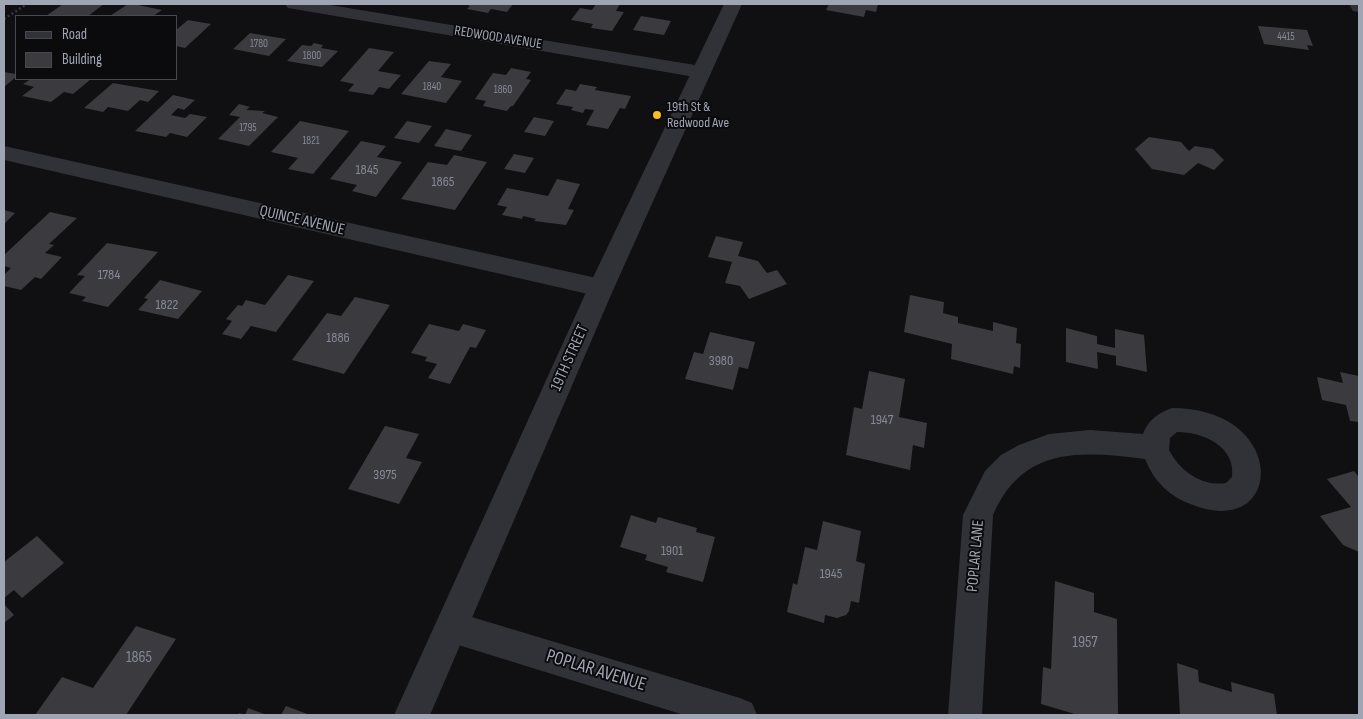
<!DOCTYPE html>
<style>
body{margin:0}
#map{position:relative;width:1363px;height:719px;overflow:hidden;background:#101012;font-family:"Sofia Sans Condensed",sans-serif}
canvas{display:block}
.frame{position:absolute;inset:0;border:5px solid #a0a5b3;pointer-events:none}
.legend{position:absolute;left:15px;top:15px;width:162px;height:65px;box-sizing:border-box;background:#0b0b0d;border:1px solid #47494f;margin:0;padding:6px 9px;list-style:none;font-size:15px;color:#a0a5b3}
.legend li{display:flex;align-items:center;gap:10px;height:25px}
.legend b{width:25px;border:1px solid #47494f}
</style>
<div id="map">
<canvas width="1363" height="719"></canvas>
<div class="frame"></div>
<ul class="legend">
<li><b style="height:6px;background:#313237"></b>Road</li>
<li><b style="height:14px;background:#3a3a3f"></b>Building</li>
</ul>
</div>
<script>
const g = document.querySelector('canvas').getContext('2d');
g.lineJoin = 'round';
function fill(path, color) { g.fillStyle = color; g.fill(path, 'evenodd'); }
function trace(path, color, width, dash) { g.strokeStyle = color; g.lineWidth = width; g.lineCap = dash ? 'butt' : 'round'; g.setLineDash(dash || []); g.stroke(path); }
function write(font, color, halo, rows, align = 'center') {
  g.font = font + ' "Sofia Sans Condensed",sans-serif'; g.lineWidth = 4; g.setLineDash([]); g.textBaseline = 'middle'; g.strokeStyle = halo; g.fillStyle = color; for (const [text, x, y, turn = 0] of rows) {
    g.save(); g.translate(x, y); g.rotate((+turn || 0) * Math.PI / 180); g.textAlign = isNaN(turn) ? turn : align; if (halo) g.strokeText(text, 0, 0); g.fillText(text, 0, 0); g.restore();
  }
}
fill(new Path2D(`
 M63,4h41l-16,12h-42z
 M128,4h5l29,6 -9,6h-43z
 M465,4h48l-6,8 -16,-3 -3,4 -21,-4 3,-3z
 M596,4h24l-4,7 8,1 -12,19 -21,-3 2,-4 -22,-4 9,-12 12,2z
 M829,4h49l-2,8 -10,-2 -2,7 -38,-7z
 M641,16l30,5 -7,14 -31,-5z
 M188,20l23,4 -26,24 -9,-2v-16z
 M1258,26l49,4 6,16 -6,-1 2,5 -45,-6z
 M250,33l36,6 -17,17 -36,-7z
 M314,43l9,2 -2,3 17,3 -16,16 -35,-6 15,-16 9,1z
 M369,48l25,4 -16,19 23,4 -12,14 -10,-2 -6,8 -25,-4 6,-7 -14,-3z
 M429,61l22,3 -10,13 21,4 -16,22 -45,-9z
 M511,68l20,4 -5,7 5,1 -18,26h-2l-4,5 -24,-5 3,-5 -11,-2 18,-26 13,2z
 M4,72l12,2v3l-12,10z
 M31,79h60l-18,15 -9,-2 -13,10 -29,-6 12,-9 -11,-3z
 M113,83l46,8 -11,11 -8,-2 -12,11 -20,-4 -5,5 -19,-4z
 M580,84l17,3 -2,3 36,6 -6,13 -5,-1 -12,21 -22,-4 8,-15 -9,-1 -2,4 -12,-3 2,-3 -17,-3 10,-15 10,2z
 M173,95l22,5 -11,10 -6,-2 -7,7 14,3 5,-4 17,3 -20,20 -17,-4 -4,4 -31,-6z
 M239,104l11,3 -4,3 19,1 -3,2 16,4 -29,29 -31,-7 22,-22 -11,-2z
 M534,117l20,4 -9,15 -21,-4z
 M300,121l49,10 -36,43 -25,-5 10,-11 -27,-6z
 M407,121l25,5 -13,17 -25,-5z
 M446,129l26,6 -11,16 -27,-5z
 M1149,137l32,5 8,9 6,-5 18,3 11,11 -10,10 -16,-7 -14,12 -32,-6 -17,-20z
 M361,141l25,5 -9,11 25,5 -26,35 -24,-6 5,-6 -27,-6z
 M514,154l20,4 -9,15 -21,-4z
 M454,155l33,7 -32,48 -54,-11 27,-37 19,3z
 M557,179l23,5 -12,25 6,1 -8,15 -32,-4 2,-2 -13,-3 -1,3 -20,-4 5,-8 -10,-2 10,-17 41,8z
 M4,210l11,3 -11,11z
 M50,212l27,6 -28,26 5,1 -9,8 17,4 -21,22 -6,-2 -14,13 -17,-4v-11l7,-7 -7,-2v-11z
 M716,236l27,6 -5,14 20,5 9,12 10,-3 10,14 -38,15 -9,-13 -15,-3 7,-21 -24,-5z
 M107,243l51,9 -50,55 -26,-6 4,-4 -17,-4 16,-17 -8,-1z
 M288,275l26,6 -38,51 -25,-6 -10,13 -19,-5 10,-13 -6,-2 12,-14 4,1 4,-6 19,5z
 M160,280l42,11 -24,28 -40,-9 10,-11 -4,-1z
 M910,295l34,7 -1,11 15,4v6l35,8v-9l24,6 -1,15 5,1 -1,24 -6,-2 -1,8 -62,-15 1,-15 -48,-12z
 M355,297l35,8 -46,69 -52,-14 35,-47 14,3z
 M429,324l30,7 4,-7 23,6 -10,18 -6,-1 -20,37 -22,-6 9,-14 -12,-3 2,-4 -16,-4z
 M1066,328l31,8v8l18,4v-19l29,6 3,37 -31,-7v-9l-19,-4 1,17 -32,-7z
 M710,332l45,10 -7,27 -9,-2 -6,23 -48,-11 9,-27 9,2z
 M869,371l36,8 -6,38 28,6 -3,25 -11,-3 -3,25 -64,-15 8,-48 8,2z
 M1340,372l19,4v46l-9,-1 -4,-16 -24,-5 -5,-23 26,6z
 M385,426l34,8 -13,24 16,4 -23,42 -51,-15z
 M1354,471l5,6v75l-16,-7 -23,-29 31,-9 -24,-28z
 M631,515l25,8 2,-6 39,11 -1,4 19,5 -12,45 -37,-10 2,-5 -23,-7 2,-5 -27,-8z
 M823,521l38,10 -5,30 9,3 -6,39 -8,-2 -2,10 -3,4 -9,3 -12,-3 -1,8 -37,-11 6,-29 4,2 8,-38 12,3z
 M37,536l27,27 -42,35 -8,-8 -10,8v-36z
 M1055,581l39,12v19l23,7 1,96h-40l-37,-11 2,-37 8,2z
 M4,604l10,11 -10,8z
 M136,626l40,13 -50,76h-91l27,-38 31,11z
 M1177,663l21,7 1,12 33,10 -1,-10 43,12 3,21h-97z
 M286,706l24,9h-29z
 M248,708l19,7h-29l1,-2 6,2z`), '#3a3a3f');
trace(new Path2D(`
 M4,19l23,-15`), '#37383e', 2.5, [2, 2.5]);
fill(new Path2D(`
 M285,4h39l377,62 7,2 3,4 -3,4 -7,2 -407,-69 -6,-1z
 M1349,4h10v8l-6,-1z
 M4,146l597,133 9,2 3,7 -3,7 -9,2 -597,-137z
 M1172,408c117,0 113,132 21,97 -23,-8 -39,-23 -48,-46 -65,-8 -122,-13 -152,56l-11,200h-34l15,-200 22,-44 16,-16 18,-10 30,-11 41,-4 53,4c5,-14 15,-21 29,-26zM1177,432c27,0 59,15 55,45l-6,6c-24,4 -46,-12 -57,-33l1,-12z
 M452,611l288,87 12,5 5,12h-73l-232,-72 -12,-4 -4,-12 4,-12z`), '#313237');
fill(new Path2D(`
 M724,4h18l-128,284 -184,427h-36l194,-427z`), '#313237');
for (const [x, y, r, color] of [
 [657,115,5,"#fabd1f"]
]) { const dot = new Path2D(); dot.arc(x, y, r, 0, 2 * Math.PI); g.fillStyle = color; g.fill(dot); trace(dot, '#0b0b0d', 2); }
write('11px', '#868a96', null, [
 ["4415",1286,37],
 ["1780",259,44],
 ["1800",312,56],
 ["1840",432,87],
 ["1860",503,90],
 ["1795",248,128],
 ["1821",311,141]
]);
write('14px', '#a0a5b3', '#0b0b0d', [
 ["REDWOOD AVENUE",498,38,9]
]);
write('14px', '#a0a5b3', '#0b0b0d', [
 ["19th St &",667,107],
 ["Redwood Ave",667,123]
], 'left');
write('14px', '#868a96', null, [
 ["1845",367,170],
 ["1865",443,182],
 ["1784",109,275],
 ["1822",167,305],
 ["1886",338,338],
 ["3980",721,361],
 ["1947",882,420],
 ["3975",385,475],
 ["1901",672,551],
 ["1945",831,574]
]);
write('16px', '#a0a5b3', '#0b0b0d', [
 ["QUINCE AVENUE",302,221,13],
 ["19TH STREET",570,358,-66],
 ["POPLAR LANE",976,556,-85]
]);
write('16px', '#868a96', null, [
 ["1957",1085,643],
 ["1865",139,658]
]);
write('19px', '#a0a5b3', '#0b0b0d', [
 ["POPLAR AVENUE",596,671,17]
]);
</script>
